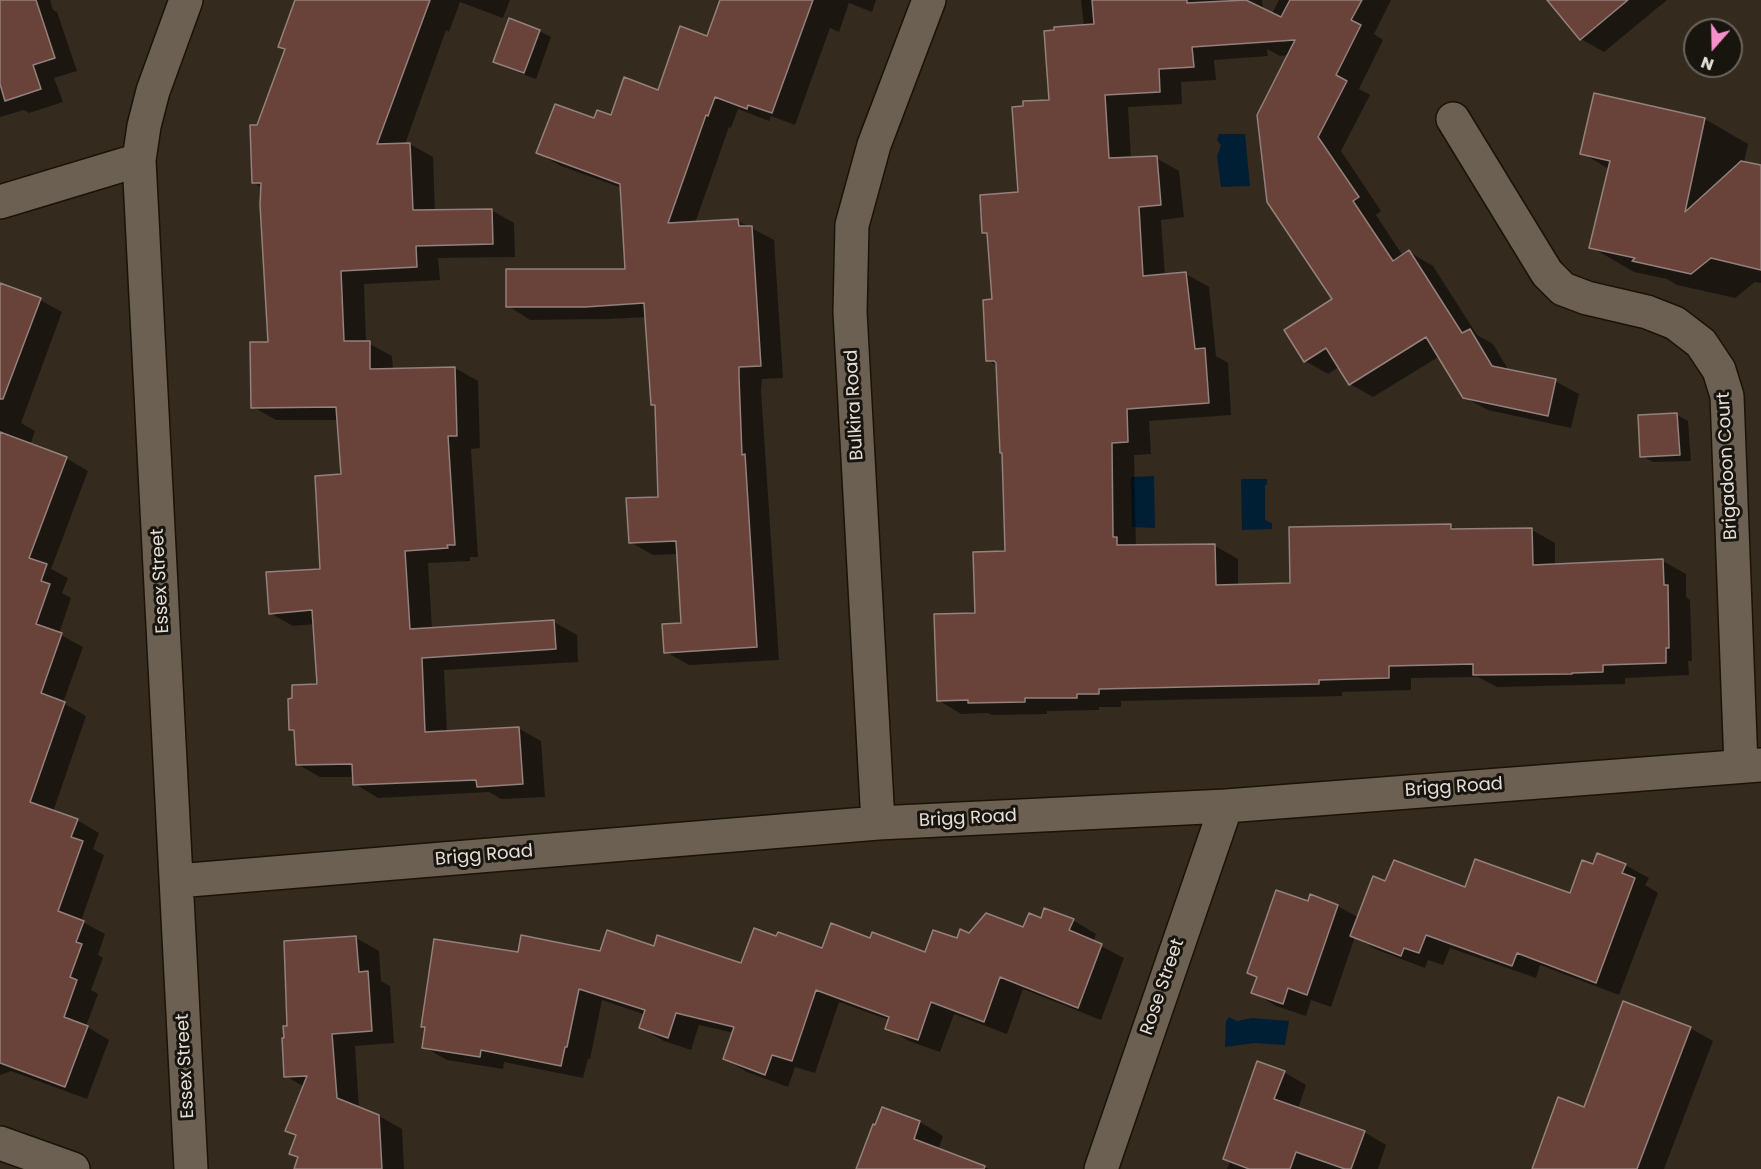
<!DOCTYPE html>
<style>
body{margin:0}
#map{position:relative;width:1761px;height:1169px;overflow:hidden;background:#342b1e;font-family:Poppins,sans-serif}
canvas{display:block}
.north{position:absolute;left:1683px;top:18px;width:60px;height:60px;box-sizing:border-box;background:#18140e;border:2px solid #6a655e;border-radius:50%;rotate:200deg;font-size:16px;font-weight:700;line-height:24px;text-align:center;color:#e5dfd7}
.north::after{content:'';display:block;margin:auto;width:21px;height:27px;background:#f890cb;clip-path:polygon(50% 0,100% 100%,50% 72%,0 100%)}
</style>
<div id="map">
<canvas width="1761" height="1169"></canvas>
<div class="north">N</div>
</div>
<script>
const g = document.querySelector('canvas').getContext('2d');
g.lineJoin = 'round';
function fill(path, color) { g.fillStyle = color; g.fill(path, 'evenodd'); }
function trace(path, color, width, dash) { g.strokeStyle = color; g.lineWidth = width; g.lineCap = dash ? 'butt' : 'round'; g.setLineDash(dash || []); g.stroke(path); }
function write(font, color, halo, rows, align = 'center') {
  g.font = font + ' Poppins,sans-serif'; g.lineWidth = 6; g.setLineDash([]); g.textBaseline = 'middle'; g.strokeStyle = halo; g.fillStyle = color; for (const [text, x, y, turn = 0] of rows) {
    g.save(); g.translate(x, y); g.rotate((+turn || 0) * Math.PI / 180); g.textAlign = isNaN(turn) ? turn : align; if (halo) g.strokeText(text, 0, 0); g.fillText(text, 0, 0); g.restore();
  }
}
fill(new Path2D(`
 M1219,134h26l5,52 -29,1 -4,-31 4,-11 -4,-5z
 M1154,476l1,52 -23,-1 -1,-50z
 M1241,479h26v6h-2v35l7,3v6l-30,1z
 M1229,1017l8,4 15,-3 37,3 -4,24 -31,-2 -29,4 1,-26z`), '#001f35');
fill(new Path2D(`
 M0,0h50l3,10 4,2 20,59 -23,7 9,24 -34,11 -5,-3 -24,7z
 M306,0h204l-7,18 -43,-16 -11,30 -3,-2 -41,114h5l23,13 2,54 56,-1 23,13 1,34 -77,1 2,22 -76,4 2,58 26,14 1,14 62,-2 23,13 2,67 -9,1 7,108h-8v4l-42,2 4,66 122,-7 23,13 1,27 -134,8 3,63 71,-5 23,13 4,56 -44,2 -12,-7 -111,6 -23,-14 -1,-7h-34l-23,-13 -1,-32 -5,-2 27,-44 -4,-62 -21,2 -23,-13 52,-43 20,-94 -4,-56h-62l-23,-13 16,-64 -7,-155 -9,-6 5,-56 28,-76 -6,-4z
 M722,0h154l-4,12 -23,-9 -10,29 -9,-4 -35,97 -24,-9 -2,5 -31,-12 -7,19 -2,-1 -34,96 43,-2 36,19 9,138 -21,1 -1,11 18,270 -90,5 -23,-13 17,-28 -5,-70 -25,1 -23,-13 30,-44 -4,-91 -4,-3 -6,-87 -37,2 -79,1 -22,-14 119,-36 -5,-82 -61,-22 -23,-13 57,-33 17,-3 47,-26 49,-53z
 M1081,0h181l3,27 14,-27h112l-17,34 9,6 -24,49 11,6 -29,56 40,60 -5,4 27,41 6,-4 24,14 44,69 16,9 16,27 46,10 24,13 -8,34 -83,-18 -24,-13 -24,-41 -67,41 -23,-13 -11,-17 -11,7 -23,-13 29,-61 -45,-245 -9,1 -13,-7 1,7 -54,4 2,20 -35,2 1,22 -54,3 3,52 25,-1 23,13 5,46 -23,3 4,56 21,-2 23,13 7,69 12,7 3,52 -82,6 2,33 -17,1 2,92 79,-1 23,13v26l54,-1 159,-58 9,5 72,-1 23,13v23l108,-5 23,13v23l4,3 2,61h-4l1,14 -64,3v6l-128,3 -19,-10 -67,1v12l-69,2v4l-221,5v6h-22v3l-52,1v3l-55,1 -4,-2 -27,1 -23,-14 38,-86 30,-61 -3,-99 -6,-88 -9,-6 6,-59 -5,-66 -5,-3 35,-38 31,-93 34,-75z
 M1549,0h118l-63,52 -23,-13z
 M539,31l12,6 -15,42 -30,-11 -11,-7z
 M1705,119l43,25 -4,19 17,4v116l-6,-1 -20,16 -58,-13 -10,-6 -33,-7 -43,-25 18,-78 -27,-16z
 M0,291l40,9 22,12 -41,111 14,8 -5,14 36,13 22,13 -37,98 17,9 -6,15 9,5 -12,36 24,13 -20,56 23,13 -33,96 24,8 22,13 -6,16 11,6 -23,66 24,13 -7,21 5,3 -12,32 7,4 -12,32 23,14 -22,59 -76,-28 -11,4z
 M1677,415l11,6 3,40 -38,1 -11,-6z
 M1625,865l24,13 -4,7 13,8 -39,102 -79,-30 -4,13 -86,-30 -7,17 -15,-5 -3,8 -50,-19 -20,-12 -24,70 -20,-7 -5,16 -30,-10 -23,-14 5,-14 -10,-6 61,-69 2,-7 27,10 21,12 27,-35 185,12 22,-29z
 M1045,910l28,10 23,14 -3,8 31,16 -23,62 -78,-31 -16,45 -53,-20 -14,38 -31,-11 -22,-13 2,-8 -50,-18 -24,71 -20,-6 -7,20 -41,-15 -22,-13 9,-26 -35,-8 -8,25 -27,-9 -23,-13 5,-13 -44,-15 -12,59h-2l-5,19 -79,-16 -1,7 -56,-9 -23,-13 3,-18 -4,-3 96,-72 82,-1 54,-5 87,17 129,-25 55,13 44,-19 54,-5 18,-9z
 M356,938l23,13 2,30 9,5 4,57 -39,3 4,62 20,8 23,13 2,40h-109l4,-11 -8,-5 6,-17 -10,-5 17,-44 -18,-11 2,-49z
 M1690,1028l23,13 -49,128h-131l52,-60z
 M1284,1072l22,13 -8,24 66,23 22,13 -8,24h-151l3,-7 -6,-3z
 M883,1109l37,13 23,14 -5,14 51,19h-131z`), '#0007');
const building = new Path2D(`
 M0,0h36l19,58 -22,7 8,24 -36,12 -5,-17z
 M295,0h135l-53,144 33,-1 3,67 79,-1 1,35 -77,2 1,21 -76,4 3,70h26v28l85,-2 2,69h-9l7,109h-8l1,3 -43,3 5,78 144,-9 2,29 -134,9 3,74 94,-5 4,57 -46,3 -1,-7 -123,5 -1,-21 -56,1 -2,-35h-5l-1,-31 4,-1v-13l25,-1 -5,-74 -43,4 -3,-42 54,-3 -5,-93 26,-2 -5,-67 -85,1 -1,-66h18l-8,-137 1,-22h-9l-2,-58h7l28,-76 -7,-2z
 M720,0h93l-41,113 -24,-8 -1,4 -32,-12 -7,19 -2,-1 -38,108 70,-4 1,7h13l9,140 -22,1v10l3,78 3,-1 12,193 -93,6 -2,-29 19,-1 -5,-82 -47,2 -3,-45 32,-1 -3,-92h-4l-7,-102 -59,4h-79v-38h119l-5,-85 -84,-31 19,-49 39,14 3,-8 14,5 13,-38 34,13 22,-64 27,10z
 M1092,0h95v3l59,-3 35,17 9,-17h72l-11,20 10,5 -25,50 11,6 -29,56 41,60 -6,4 40,60 16,-11 53,83 8,-4 22,37 64,13 -8,37 -85,-18 -37,-61 -77,48 -23,-37 -22,14 -20,-32 48,-31 -65,-97 -10,-87 38,-75 -103,7 2,20 -35,2 1,23 -55,3 4,63 48,-2 4,49 -22,2 4,69 43,-4 9,77 10,-1 4,55 -82,6 1,33 -16,1 1,94h4v8l98,-1 1,41 74,-2 -1,-56 162,-3v5l81,-1 1,37 130,-6 1,26h4l1,63h-3v15l-63,2v7l-31,1v1l-99,1v-11l-84,2v12l-70,2v4l-220,5v5h-22v4h-52v4l-57,1v-3l-31,1 -3,-87 41,-1 -2,-61 32,-1 -3,-98h-2l-4,-90 -2,-2h-8l-3,-61 9,-1 -5,-66h-5l-2,-38 38,-3 -6,-85 11,-1v-5l26,-1 -5,-69 10,-1v-3l40,-3z
 M1547,0h81l-48,40z
 M509,18l31,12 -16,43 -31,-11z
 M1594,93l111,25 -20,94 56,-51 20,4v105l-50,-12 -20,16 -59,-13 3,-3 -46,-10 21,-87 -30,-7z
 M0,283l41,15 -38,101h-3z
 M1677,413l3,42 -40,2 -2,-42z
 M0,432l67,25 -38,101 18,6 -6,17 9,3 -14,40 26,9 -21,60 24,9 -35,100 48,17 -7,18 12,4 -25,70 26,10 -8,21 6,2 -12,33 7,3 -13,37 24,9 -23,61 -65,-24z
 M1597,853l29,11 -4,9 13,5 -39,105 -79,-30 -5,13 -86,-31 -7,18 -15,-5 -3,8 -51,-20 23,-60 12,5 9,-21 71,27 10,-28 95,34 12,-33 11,4z
 M1276,890l32,11 2,-7 28,11 -31,90 -19,-7 -5,16 -32,-11 6,-16 -10,-4z
 M1044,908l30,11 -5,11 33,14 -24,64 -78,-31 -16,45 -53,-20 -13,38 -33,-11 4,-12 -73,-27 -24,71 -20,-6 -7,20 -42,-16 11,-32 -58,-14 -8,25 -29,-10 6,-18 -66,-21 -12,58h-2l-4,19 -80,-16 -1,7 -58,-9 3,-21h-4l13,-88 84,13 3,-17 79,16 7,-21 47,16 3,-11 84,28 13,-35 22,8 2,-4 44,16 9,-25 39,15 2,-6 53,20 8,-22 24,8 3,-9 9,4 17,-20 37,14 6,-14 12,5z
 M356,936l3,36 9,-1 4,60 -40,3 5,64 42,17 3,54h-88l4,-12 -9,-3 7,-19 -11,-4 22,-55 -23,1 -2,-39h2l-1,-12h4l-3,-85z
 M1623,1001l68,26 -54,142h-105l26,-72 26,10z
 M1257,1061l28,10 -11,28 91,32 -14,38h-6l-49,-17 -6,17h-41l-26,-10z
 M882,1107l38,14 -6,18 71,27 -1,3h-128l17,-45 2,1z`);
fill(building, '#694239');
trace(building, '#94807c', 1.5);
const street = new Path2D(`
 M186,0l-33,91 -9,35 -5,34 52,1009
 M1453,119l94,154 16,16 24,9 60,14 28,11 26,20 18,27 8,26 14,370
 M0,202l139,-42
 M878,823l-28,-511 2,-87 22,-80 55,-145
 M177,881l701,-58 348,-17 535,-41
 M0,1143l73,26
 M1101,1169l125,-363`);
trace(street, '#1b1307', 36);
trace(street, '#6b6052', 33);
write('18px', '#e5dfd7', '#18140e', [
 ["Bulkira Road",855,405,-93],
 ["Brigadoon Court",1728,466,-93],
 ["Essex Street",161,581,-93],
 ["Brigg Road",1454,788,-4],
 ["Brigg Road",968,819,-3],
 ["Brigg Road",484,856,-5],
 ["Rose Street",1163,987,-71],
 ["Essex Street",186,1066,-93]
]);
</script>
